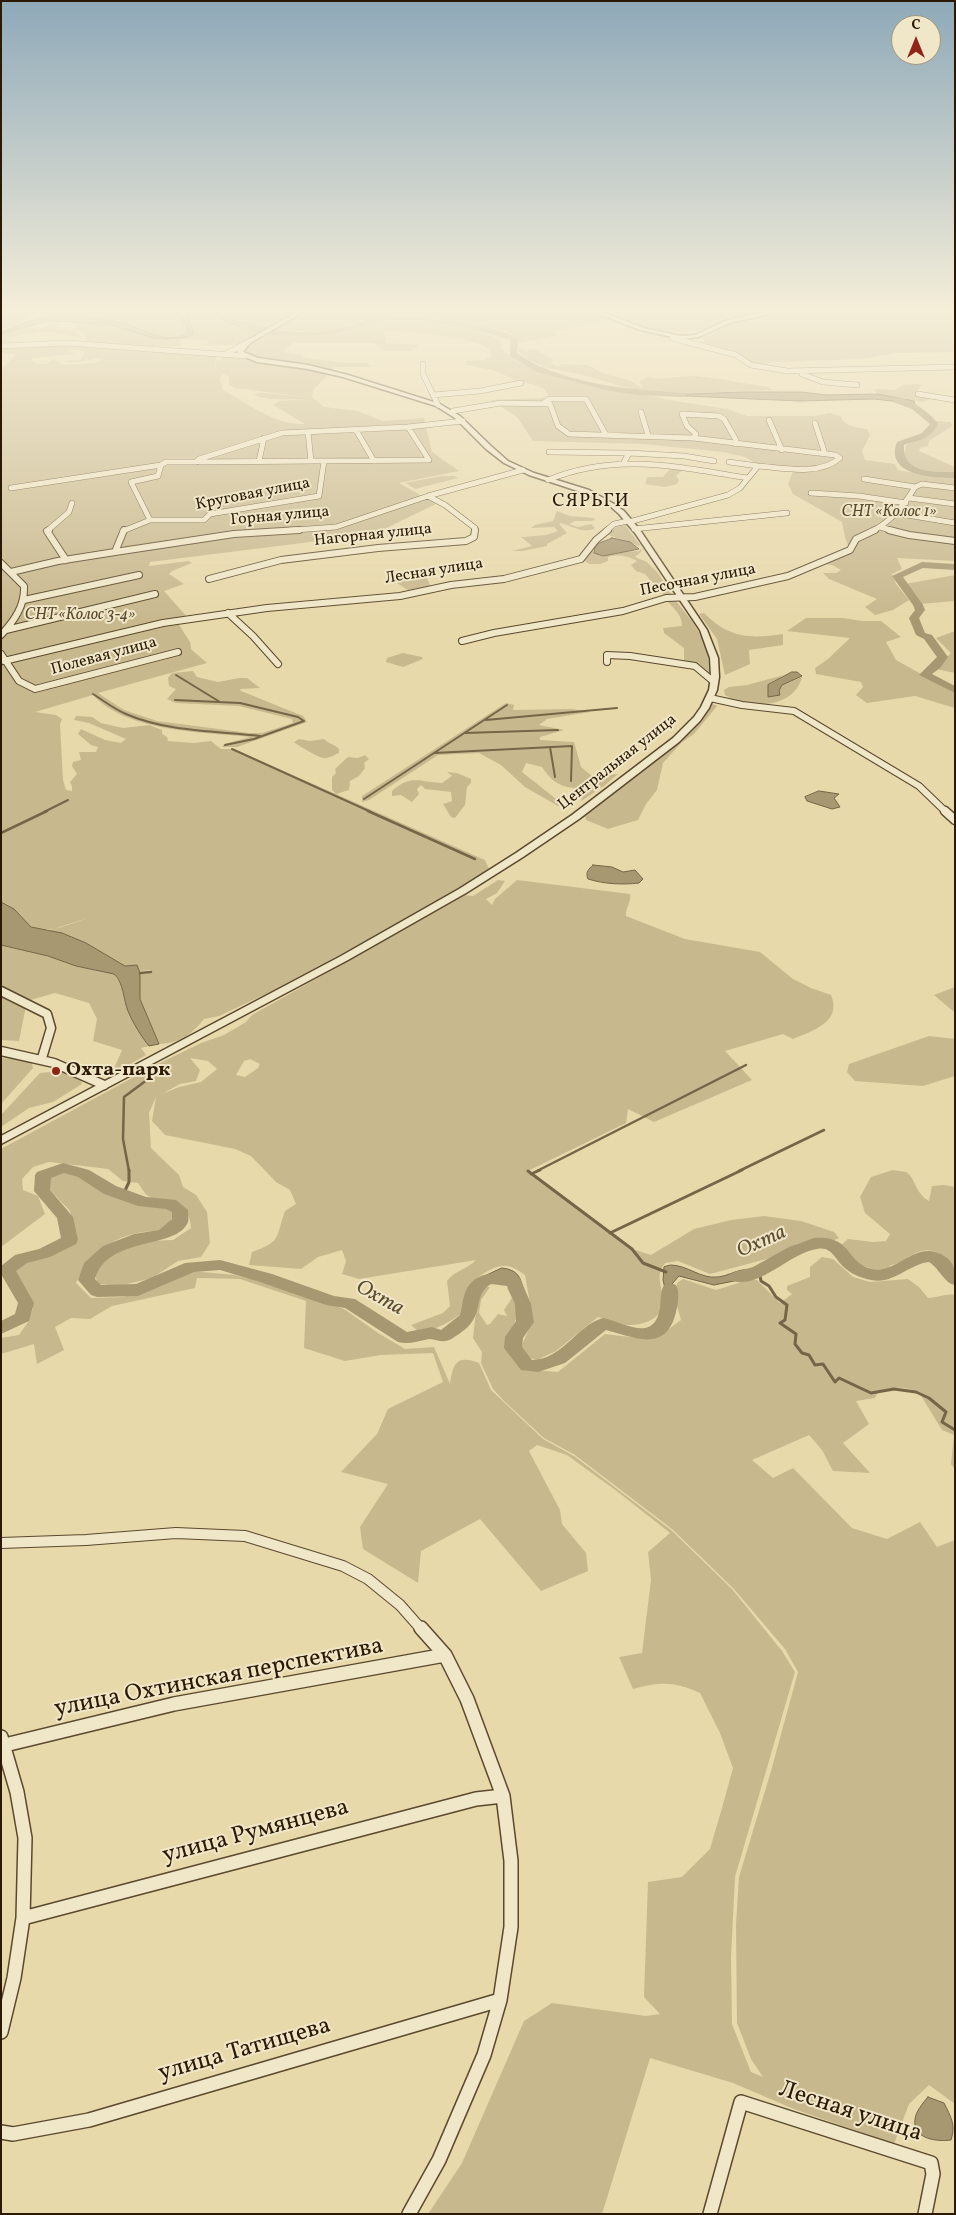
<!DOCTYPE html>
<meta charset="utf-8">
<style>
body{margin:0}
#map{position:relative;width:956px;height:2215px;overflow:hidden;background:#e8d9ab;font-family:Vollkorn,serif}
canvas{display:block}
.frame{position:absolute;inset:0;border:2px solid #2b1903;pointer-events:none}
.north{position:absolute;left:891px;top:15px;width:50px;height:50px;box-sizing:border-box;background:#f0e6c8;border:1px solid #a19479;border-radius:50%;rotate:0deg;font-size:14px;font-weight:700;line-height:20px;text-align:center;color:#2b1903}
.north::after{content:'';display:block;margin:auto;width:18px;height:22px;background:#8f2418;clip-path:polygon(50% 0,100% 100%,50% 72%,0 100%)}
</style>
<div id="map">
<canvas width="956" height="2215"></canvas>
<div class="frame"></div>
<div class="north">С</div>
</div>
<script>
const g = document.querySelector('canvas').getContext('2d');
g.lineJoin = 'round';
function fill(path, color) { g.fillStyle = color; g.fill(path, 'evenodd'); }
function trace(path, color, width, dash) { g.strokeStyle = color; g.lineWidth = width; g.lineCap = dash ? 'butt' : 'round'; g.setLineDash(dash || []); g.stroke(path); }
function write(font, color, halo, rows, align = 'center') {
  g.font = font + ' Vollkorn,serif'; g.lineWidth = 4; g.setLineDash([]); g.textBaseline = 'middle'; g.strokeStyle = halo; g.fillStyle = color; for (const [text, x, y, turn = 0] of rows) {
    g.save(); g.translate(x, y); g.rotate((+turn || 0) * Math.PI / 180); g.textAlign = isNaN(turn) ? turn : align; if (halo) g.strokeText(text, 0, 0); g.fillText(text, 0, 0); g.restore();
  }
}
fill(new Path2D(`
 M1,310l27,2 2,5 -9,4 -4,5 -10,2 -4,4z
 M98,310h94l-5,2 1,20c-20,14 -46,-4 -67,-9 -27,-5 -54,-2 -81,-4l4,-6z
 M208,310h91l-33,18 -32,-7z
 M310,310h270l31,10 -58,11 5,4 -37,8 -14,-12 -18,-4 -64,-10 -23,-2 -36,4 -31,11 -27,2 -32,-3z
 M598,310h163c-8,7 -22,6 -33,10 -10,2 -19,8 -29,10 -37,7 -67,-8 -101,-20z
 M774,310h181v42l-57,1 -37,6 -83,3 -25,3 -13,-9 -34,-9 -3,-10 7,-2 14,-9 48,-12z
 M197,311c12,1 20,5 30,11 11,5 24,6 36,8l-27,15 -43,1 14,-2 3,-4 -28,-1 -6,4 7,1 -1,2h-52l-40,-4 -4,-2v-4l-10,-8 1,-5 31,1 46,14 34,-1 5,-9 -5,-7v-4z
 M378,320c29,0 99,5 123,21l-1,6c24,26 50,25 81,33 16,4 32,10 48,13 12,3 23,1 34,6l64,10 20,7h67l16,-3 10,3c5,10 16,12 27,13l3,6 -8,16 3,9 30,4 3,6 4,1 53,7v83l-58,-3 5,11 -10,5 4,10 13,16 -16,10 -18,5 -10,-8 12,-8 -48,-20 -6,-6h13l5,-3 -9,-5 -9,-1 26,-12 2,2 -6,-17 -3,-15 -49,-28 -5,-10 5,-13 -26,-1 -22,-13 -22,-5 -80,-8 -110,-3 -16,-24 -26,-17 67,-3 -10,-2 -4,-6 -12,-5 -11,-1 -25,-12 -29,-6 -1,-4 18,-1 7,-3c0,-5 -1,-7 -5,-10 -11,-8 -88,-19 -102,-16l2,12 33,2 -8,6h-26l-12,-8h-80l-10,9 19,3 3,3 43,5h19l4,4h-36l-4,4 -14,-5 -63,-10 -8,-5 4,-7 19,-10 40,2 28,-2z
 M42,322l18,1 -4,4 2,2 17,2 8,7 -33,-6 -19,1 -29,6 14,2 -15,1v-8l27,-7 11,3 10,-5z
 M69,344l149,11 -4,11 8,8 -2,5 3,11c24,13 53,36 82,34l-32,-19 6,-4 28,-2c-11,0 -46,2 -53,-5l8,-1 44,4 -71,-9 -6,-3v-8l-8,-4 -6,-7 2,-6 12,-4 9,1 92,16 -16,16 -2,8 12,10 34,4 25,10 41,-3 8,34 27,19 -60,12 37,21 -62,30 -224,28 -1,4 40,-5 3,2 -20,8 -3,3 15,10 -20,7 24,27 -12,2 14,22 1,7 16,14 -109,30 26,17 33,11 92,12h13l31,-10 -1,-4 -53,-13 -63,-3 -9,-4 9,-10 -7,-3 -1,-8 4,-5 21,-2 4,6 21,5 21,-4h8l13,10 -20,1 1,2 62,25 4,6 -70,25h-15l2,-3 26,-7c-48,-5 -123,-5 -157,-42l-58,17 21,3 6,4 -2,5 3,56 3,10 6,1v-5l-2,-4 7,-8 -5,-8 1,-4 8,-2 -2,-8h17l2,-5 -7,-2 -13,-11 3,-5 24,11 16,3 5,-4 -37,-16 -15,-3 2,-4 16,1 9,6 22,5 26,-3 13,5v4l5,3 1,4 26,2 17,-2 10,8h13l251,111 4,9 -35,25 -184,98 -51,24 -15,3c-13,16 -24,24 -45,25l-19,-45 -1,-25 12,-1v-3l-12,1 -2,-6 -12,1 -39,-23 -24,-10 -15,-2 44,-14c-20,6 -49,22 -66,5 -7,-8 -14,-17 -24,-20v-535h3l12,-13 -15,-1v-6l25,1zM71,349l9,1 5,3 -5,7 -17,1c15,5 26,-4 40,-2l-8,4 -32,2 -10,-6 -7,5h-9l-6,-4 2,-2 43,-4 -9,-4z
 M518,348l7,3 9,-2 19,10 -2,4 6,4 6,-3 24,1 16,8 26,7 12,8 2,-1 -4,-5 9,-5c15,4 32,-2 47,-1 26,2 50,8 75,11l2,3 -106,4 -28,-3 -55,-16 -39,-8 -16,-8 -9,-7z
 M917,384l6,1 -6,5 13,9 -8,3 -45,-8 -3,-5 21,1 8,-5z
 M936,421l15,1 1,4 -23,15 -1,5 -7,1 -2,4 36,16v7c-20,0 -57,0 -49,-29l23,-10 6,-5z
 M670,469l12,1 -6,6 3,4 -2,4 -12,3 -20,-3 2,-7h16z
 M441,476h13l4,2 -43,11 -10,-6z
 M557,511l13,5 24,2 1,2 -3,1h-17l-6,3 9,3 13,-3 4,4c-11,7 -24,-3 -35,-5l-1,1 8,9 -20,11v2l-25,5h-10l20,-5 -11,-9h2l23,-2 12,-4 -4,-4 -23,1 4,-3 18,-4z
 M625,525l15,20 -1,1 -33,-12 8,-6z
 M594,546l-1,6 8,4 18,-3 1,-1 19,-1 3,-3 -1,4 -6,5 12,5 11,11 13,21 -6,2 -20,-22 -9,-3 -5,-6 6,-4c-9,-5 -18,-7 -29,-4v4l-8,3h-11l-5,-4z
 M415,569l9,3 6,13 -4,3 -17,3 -12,-8c6,-11 4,-11 18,-14z
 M955,575v26l-35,3 -15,-20z
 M666,599l9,1c19,23 35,42 34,74l-25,-12v-14l-20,-15 -1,-5 19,-2c0,-13 -10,-18 -16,-27z
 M704,613c25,25 45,26 79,21v11l-34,5 1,14 -25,11 -8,-36 -18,-25z
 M806,618h37l19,3h19l20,16 -15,5 10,18 59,33v15l-40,-12 -48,7 -11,-8 7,-8 -2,-5 -45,-8 -1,-6 13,-9 22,-21 -63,-7z
 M955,631v42l-19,-4 15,-16 -15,-15z
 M403,653l19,4 1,2 -20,8 -17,-5 1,-4z
 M784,675l-16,10v12l12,-2 -1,-4 4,-6 19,-8c-8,32 -54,33 -77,18l-1,-5 5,-3 18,-2z
 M506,703l8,2 -1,5 59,-1 18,3 -43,7 -8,6 25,5 -24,7v3l34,2 7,25 11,9 26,-2 -14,12 -23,15 3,-12c-21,-1 -31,-5 -42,-22l-16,-4 -4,9 43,34h-7l-33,-19 -24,-22 -22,-12 -41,2 -69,45 -7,2v-6z
 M713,704l4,2 -23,28 -13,9 -18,20 -6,27 -11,14 -8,16 -30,9 -22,-9 -1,-4 80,-65 44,-46z
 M299,739l11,2 14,-2c5,5 10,5 15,10v4c-5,2 -11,6 -16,5 -3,0 -28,-14 -29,-16z
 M365,755l4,4 -5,4 1,5 -6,8 -9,5 -1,9 -13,4 -4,-4v-13l4,-4 -1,-4 13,-12 10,1z
 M447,772l10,1 14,6v4l-4,4 -2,18 -10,13 -4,-1 -8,-13 9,-3 -1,-9 -26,-3 -4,-4 -4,4 2,5 -7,8 -11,-7 -9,1v-5c19,-17 27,-9 50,-8l10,-7z
 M498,880l7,1 -8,12 -11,6 6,6 3,-6 22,-19 113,14c2,7 -5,14 -4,22l59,23 75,13 33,27 18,9 20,7c11,27 -17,35 -38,44l-10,-5 -58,17 27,29 -98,42 -26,-13 -2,14 -98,48 104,78 19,6 43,-26 37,-9 33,-4 37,5 33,11 5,6 -7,3 -33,2 -25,14 -64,17 -32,-13 -13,2c-10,13 -3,22 -2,37 1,20 -22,26 -38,25 -8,-1 -18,-6 -27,-8l-42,34 -19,9 -7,-2 -9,-11 12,-27 -8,-45c-6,-4 -11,-8 -18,-9 -14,-2 -37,14 -41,28 -1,4 0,11 0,16 -14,11 -28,19 -46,23l-9,-8 32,-12 7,-7 -3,-25c8,-11 21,-12 29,-21l-117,19 -17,-5 4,-13 -4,-11 -24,7 -17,12 -52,-4 3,-13c30,-11 23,-13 33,-41l11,-7 -6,-14 -14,-8 -25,-26 -16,-7 -70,-14 -13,-14 4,-24 -7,16 2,35 28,27 4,12 13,8 11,17 3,31 -9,14 -23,4 -26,17 -33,8 -21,-2 -4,-12 11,-14 39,-17 29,-1 18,-12c-2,-32 -24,-20 -43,-32 -4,-3 -7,-9 -10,-13l-15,-2 -15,-12 -59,-7 -16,5 -11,12 1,11 15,6 7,18 -44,33v-98l157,-85 43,-21 23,-8 22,-13 6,-7 213,-120 8,1zM190,1058l18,3 9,8 -16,13 -22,5 -17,7 18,-10 16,-3 4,-11zM250,1059l10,5 -2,4 -13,9 -9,-2 8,-14z
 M1,945l47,11 28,10 38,8 7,11 7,27 21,34 -8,2 5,7 -26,15 -7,1 9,-21 -29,-9 4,-22 -8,-16 -34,-10 -28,8 -8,40 -18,-1z
 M955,987v25h-1l-20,-17z
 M929,1036l26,3v37l-32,10 -68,-5 -8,-9 2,-8z
 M1,1058l30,2 2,8 -32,36z
 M60,1071h5l16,9 1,4 -29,18 -24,6 -28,19v-12l39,-42z
 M893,1170c3,1 10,1 13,2 10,6 8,20 23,29l3,-15 12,-1 11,2v85c-13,-16 -21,-29 -43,-17 -8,4 -12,8 -21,10l-3,4 -12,1 -19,-6 -17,-18 8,-7 25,3 13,-1 4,-7 -25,-21 -5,-16 11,-20z
 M62,1172l16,4 28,18 40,11 21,2 7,5c-2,6 -4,13 -10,16 -6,4 -20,3 -27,5 -28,6 -49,24 -61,50l15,15 32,-1 29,-9 17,-11 23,-6 43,4 28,7 81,27 34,24 27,16 29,-2 16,37c3,-20 6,-30 29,-21l12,27 52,49 31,17 97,74 61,59 50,62 13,21 -60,205 -4,80 1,67 19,48 12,5 -12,-18 -14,-36 -1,-99 3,-47 32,-106 27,-99 -13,-23 -52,-61 -61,-59 -97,-74 -31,-17 -40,-37 -11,-12 -12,-26 1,-11 -9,-14 5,-46 6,-5h6l-9,13 -2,13 8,12 3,-1 8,-10 9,2 -3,-6 8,-12 -5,-10 2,-1c22,31 -6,40 1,62 2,7 8,14 12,20l36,3 47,-38 41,5 16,-5 19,-14 -5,-18 1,-19 6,-4 33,11 32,-10h9l23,23 12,-9 -5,-4v-4l23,-9v-10l12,-10 11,2 20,18 17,5 38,-3 11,8 9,11c9,0 19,-5 27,-3v134l-12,-7 4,-10c-18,-20 -44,-31 -69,-20l-3,6 -19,3 13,23 -26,19 27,30 -37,-2 -11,-21 -13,-15 -57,25 21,18 20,-10 59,60 35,11 33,-17 17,25 18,-7v564l-26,-19 -20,19 -15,40 -100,-35 -61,-26 -83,-25 -48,156h-174l34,-51 62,-142 28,-18 94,13 14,-2 -16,-17 4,-115 34,-5 28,-28 12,-41 11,-40 -13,-35 -20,-40c-26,-12 -40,-11 -67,-4l-14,-32 23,-4 9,-73 -3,-28 22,-19 -52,-41 -51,-37 -30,-10 -8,6 31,59 2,14 24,29 2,18 -47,20 -61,-72 -59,32 -3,32 -55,-34 -3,-22 28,-43 -47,-12 36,-38 11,-25 55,-27 -10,-29 -52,2 -36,6 -41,-13 2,-47 -66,-22 -43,-1 -2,10 -83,18 -22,13 -19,-1 -16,9 9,23 -27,14 -3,-20 -33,10v-16l18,-3 9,-13 5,-14 -18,-37c11,-11 18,-10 32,-14 12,-4 21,-10 30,-19l-7,-27 -21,-22v-14z
 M920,1394l15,8 10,10 -3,10 13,9v38l-4,-5 3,-29 -12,-5z`), '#c8b88e');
const water = new Path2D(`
 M192,310h17l25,11 32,7 -3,2c-11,-2 -25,-2 -35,-8 -13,-6 -28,-18 -40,-5l6,16 -6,4 -20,2 -14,-1 -46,-14 -61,-3 -46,13v-2c11,-4 26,-11 36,-13 27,-3 59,-1 85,4 20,5 47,24 66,9l-2,-7 -4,-3 1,-5z
 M744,392h57l26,3 50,-1 37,7 1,6 -15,-5 -26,-3 -75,2 -136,-6z
 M612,538l18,4 9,7 -36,7 -9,-3c0,-11 8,-10 18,-15z
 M792,672h5l5,4 -20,9 -3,6 1,4 -12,2v-12z
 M819,791l20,3 -5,4 6,9 -8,2 -25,-8 -2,-4z
 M593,865l19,2 11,5 12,-2 8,9 -4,4c-17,2 -35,1 -51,-4 -3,-7 1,-10 5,-14z
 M1,902l13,7 17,18 31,6 24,10 39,23 12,-1 3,8v26l19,45 -10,2c-8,-10 -16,-23 -21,-35 -5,-12 -4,-28 -14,-37l-38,-8 -28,-10 -47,-11z
 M671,1265c16,0 30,14 46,12 14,-1 25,-12 39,-5l-22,9 -20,4 -35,-9 -7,8 -2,24 -7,-28 1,-13z
 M502,1268c22,2 21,19 21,36l-4,-9 -14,-15 -16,1 -15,12 -1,-5 12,-12z
 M928,2097l16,6c7,14 12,22 7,37 -14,2 -39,-1 -36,-21 1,-8 8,-16 13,-22z`);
fill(water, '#a89872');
trace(water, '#766546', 1);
trace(new Path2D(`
 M176,675l44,27
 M93,694c11,7 21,15 33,20 41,18 91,17 134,22
 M175,700l65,3 58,14 6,4 -50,18 -29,6
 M486,720l131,-12
 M465,733l93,-3
 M550,747l5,30
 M232,749l139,63
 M434,753l138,-7 -1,35
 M364,799l143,-94
 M44,812l24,-12`), '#766546', 2);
trace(new Path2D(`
 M368,811l107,48
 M1,833l46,-22
 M140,973l11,-1
 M129,1171l-6,-32 1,-42 35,-26
 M537,1171l209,-106
 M739,1171l85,-41`), '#766546', 2.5);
trace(new Path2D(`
 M528,1171l104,78 11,14 23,9
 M531,1174l9,-4
 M123,1195l6,-13v-12
 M610,1233l132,-63
 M759,1271l2,10 8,5 7,11 11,8 -2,15 -5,3 16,11 -1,10 7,9 7,2 6,10 8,-1 12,18 4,-4 32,15 23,-4 22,3 13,6 17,14 -4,10 13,8`), '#766546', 3);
fill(new Path2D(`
 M388,316c28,1 110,7 130,23l-1,14c9,5 17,12 27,15 43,18 92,22 139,25l4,2 -4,2 -46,-2 -31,-5 -69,-18 -27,-16v-16c-38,-13 -84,-21 -124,-19 -18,0 -31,9 -48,12 -20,5 -81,5 -98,-7l4,-2c30,6 62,12 92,5 18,-4 33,-12 52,-13z
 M893,398c16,-2 35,14 45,25 -5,16 -20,17 -34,22 -2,29 30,27 51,27v6c-21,0 -71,-2 -58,-36l25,-9 8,-9 -18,-15 -19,-7z
 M922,562l33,2v6l-32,-2 -20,9 20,28 2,5 -6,8 6,15 7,2 16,22 -8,11 -8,6 23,12v7l-36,-18 18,-18 -13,-18 -8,-4 -7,-17 6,-8 -2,-5 -21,-29z
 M63,1163l26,7 27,16 30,11 30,3 12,10c0,3 1,9 0,12 -11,28 -80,13 -93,57l6,6 35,-1 49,-21 35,-3 52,14 62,22 21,3 52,33 25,-5 9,3 19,-15c2,-6 2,-13 4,-19 8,-27 35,-25 56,-18l11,26 3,18 -11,16 -1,9 10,13c30,0 44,-34 71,-42 23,5 51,25 57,-10 1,-8 0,-16 4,-23l6,-2 6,2c4,7 2,19 0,27 -10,42 -42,25 -70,18l-41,33 -27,9 -17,-2 -17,-22 1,-11 11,-16 -1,-17 -8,-18 -16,-2c-20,12 -4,32 -32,50 -5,3 -9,7 -14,7 -6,1 -11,-2 -16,-2 -10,2 -21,6 -31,3l-53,-34 -19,-3 -66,-23 -40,-12 -26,2 -56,24 -41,1 -6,-2 -13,-15 6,-17 19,-17 31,-12 25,-4 13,-11v-7l-6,-3 -28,-3 -34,-12 -26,-17 -14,-4 -13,5 -1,12 23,27 5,23 -2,4 -26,13 -23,6 -11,8 18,32 -5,18 -28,13v-13l14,-7 3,-11 -17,-29v-8l14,-11 24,-6 22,-11 -4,-20 -23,-27 1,-16 2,-3z
 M814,1238c39,-3 31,25 58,31 25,6 44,-31 72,-13 12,7 11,16 11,29 -11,-2 -16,-17 -26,-23 -20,2 -36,23 -58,18 -9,-2 -18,-5 -25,-11 -11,-8 -13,-23 -29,-20 -28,4 -56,40 -86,32l-2,-4 2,-4 22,-6 36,-20z`), '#a89872');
const minorFar4 = new Path2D(`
 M672,338l64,17 15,10 36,6 168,-4
 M1,346l66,-3 178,13
 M224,355l24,-13
 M423,364v10l15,31
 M802,374l21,8 34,3
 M918,394l37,6
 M433,395l47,-4 41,-8
 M544,403l5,-4h37l20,36
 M453,411l48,-8 49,1 8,22 11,8 124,4 142,17 5,3c-21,18 -57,10 -82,8l-18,22 -12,7 -99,27
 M641,412l7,23
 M769,420l13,30
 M815,423l10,31
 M356,430l18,31
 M308,432l3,29
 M693,438l3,-4 -9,-8 -5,-12 37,2 5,3 12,21 -1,4
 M549,452l80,1
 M259,461l5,-23
 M199,462l230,-2 -21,-33
 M729,462l29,4
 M623,464l6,-11 55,3 30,5
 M161,465l-3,11 -27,6 19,38h54l6,-6 109,-18 5,-35
 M864,479l51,8
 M548,480c68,-28 130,-13 200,-2
 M915,487l7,-3 33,4
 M11,488l150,-23 5,-3h30l3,-3 83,-26 126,-6 55,-6
 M811,493l48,3 47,7
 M428,496l17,9 30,23v3
 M909,498l46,6
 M895,513l60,10
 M880,527l14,4
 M634,529l153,-16
 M47,531l22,-19 3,-9
 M123,531l27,-11
 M281,531l55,-4 92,-31 95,-26
 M606,531l8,-7 14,-3
 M872,531c19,-9 33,-27 43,-44`);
const minorFar3 = new Path2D(`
 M49,530l-2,1 19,29
 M124,530l-9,22 119,-18 65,-4
 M889,530l20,5 46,6
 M1,563l23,23c1,20 -10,35 -23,49
 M11,572l47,-11 57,-9
 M209,579l72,-19 97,-12 88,-7 8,-4 1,-7
 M24,600l115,-25
 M228,613l25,23 25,28
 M6,630l149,-36
 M462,641l32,-8 129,-22 43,-13 29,-1 93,-21 62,-26 6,-11 19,-9
 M1,654l18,27 16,8 143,-37
 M4,661l159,-38 104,-15 133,-12 51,-11 53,-6 77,-20 15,-19 12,-10
 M607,662v-7l23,1 65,10 19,16
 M710,698l32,7 52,6 125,75 27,26`);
const minorFar2 = new Path2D(`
 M945,811l10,9
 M1,991l46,23 4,14 -9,30
 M1,1051l53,12 50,22`);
const minorFar1 = new Path2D(`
 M1,1543l85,-3 90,-7 69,3 98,30 25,13 32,26 22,25`);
const minor = new Path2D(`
 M1,1737l16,55 8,46 -2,80 -9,60 -13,54
 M1,1746l173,-42 271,-49
 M23,1918l453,-119 27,-3
 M1,2132l12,2 76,-14 411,-120
 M409,2214l30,-54 45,-105 16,-55 11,-73v-66l-8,-65 -36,-97 -22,-44 -24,-27
 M710,2214l31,-112 190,61 2,11 -8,40`);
const tertiary = new Path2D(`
 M300,310h7l-57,33 -7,9 15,6 50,7 40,10 92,29 20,12 31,30 17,15 26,12 55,17 25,14 10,7 16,19 67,100 11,28 1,19 -2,13 -8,18 -9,13 -21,21 -100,77 -56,38 -57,36 -118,67 -347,184v-8l340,-180 118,-67 57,-36 56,-38 101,-77 21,-21 7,-10 8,-17 2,-13 -1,-19 -10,-28 -65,-97 -16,-19 -9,-8 -26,-13 -55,-18 -25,-12 -18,-14 -31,-31 -19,-12 -93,-29 -35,-8 -51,-7 -19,-8 -1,-4 9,-9z
 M589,310h8l47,18 37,8 14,-1 30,-14 48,-11 -3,4 -41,9 -30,14 -18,2 -41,-9z`);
trace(minorFar4, '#5a492d', 6);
trace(minorFar3, '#5a492d', 8);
trace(minorFar2, '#5a492d', 11);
trace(minorFar1, '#5a492d', 12);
trace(minor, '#5a492d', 16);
trace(tertiary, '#5a492d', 3);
trace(minorFar4, '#f0e6c8', 5);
trace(minorFar3, '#f0e6c8', 6);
trace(minorFar2, '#f0e6c8', 8);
trace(minorFar1, '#f0e6c8', 10);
trace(minor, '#f0e6c8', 13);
fill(tertiary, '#f0e6c8');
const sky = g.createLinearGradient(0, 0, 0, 620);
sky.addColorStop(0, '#8ea9b9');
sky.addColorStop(0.5, '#f5eed9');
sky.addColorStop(1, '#f5eed900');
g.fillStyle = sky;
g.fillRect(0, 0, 956, 620);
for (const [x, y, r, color] of [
 [56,1071,5,"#8f2418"]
]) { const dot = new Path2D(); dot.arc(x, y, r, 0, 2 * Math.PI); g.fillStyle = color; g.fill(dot); trace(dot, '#f0e6c8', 2); }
write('16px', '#2b1903', '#f0e6c8', [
 ["Круговая улица",253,495,-11],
 ["Горная улица",280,517,-5],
 ["Нагорная улица",373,536,-6],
 ["Лесная улица",434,572,-9],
 ["Песочная улица",698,581,-11],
 ["Полевая улица",104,657,-15],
 ["Центральная улица",618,763,-38]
]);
write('italic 16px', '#5a492d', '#f0e6c8', [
 ["СНТ «Колос 1»",889,513],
 ["СНТ «Колос 3-4»",80,616]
]);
g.letterSpacing = '1px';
write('19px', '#2b1903', '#f0e6c8', [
 ["СЯРЬГИ",591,503]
]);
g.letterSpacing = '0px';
write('bold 20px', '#2b1903', '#f0e6c8', [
 ["Охта-парк",66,1071]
], 'left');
write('italic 21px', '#5d4c2f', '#f0e6c8', [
 ["Охта",762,1243,-24],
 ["Охта",379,1299,29]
]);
write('24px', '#2b1903', '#f0e6c8', [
 ["улица Охтинская перспектива",219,1679,-11],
 ["улица Румянцева",256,1833,-15],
 ["улица Татищева",245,2051,-16],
 ["Лесная улица",850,2113,18]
]);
</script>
